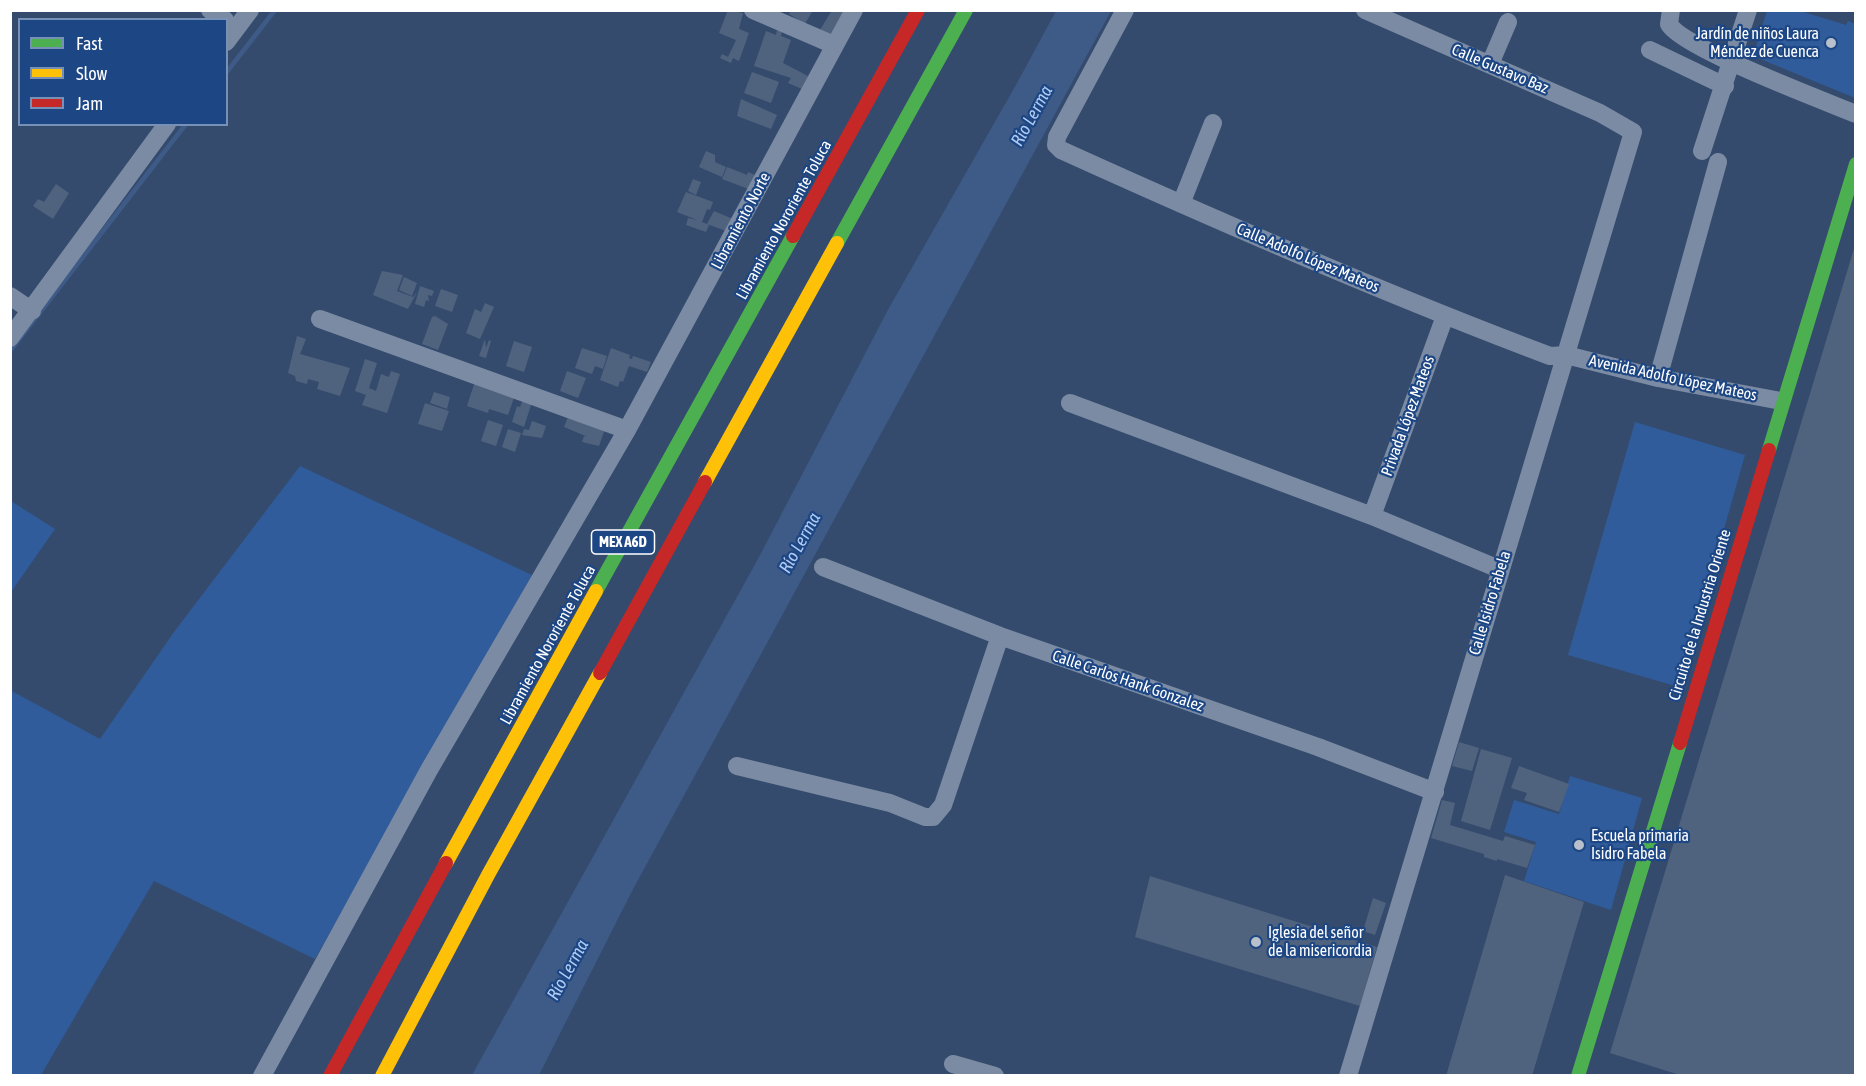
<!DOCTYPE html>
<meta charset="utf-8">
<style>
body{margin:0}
#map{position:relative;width:1866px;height:1086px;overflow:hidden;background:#344b6d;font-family:"Asap Condensed",sans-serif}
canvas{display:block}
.frame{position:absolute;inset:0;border:12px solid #fff;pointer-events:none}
.legend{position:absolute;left:18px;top:18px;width:210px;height:108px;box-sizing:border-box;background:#1d4684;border:2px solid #7790b5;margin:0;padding:8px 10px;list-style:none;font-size:18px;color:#fff}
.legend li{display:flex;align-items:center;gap:12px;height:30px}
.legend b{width:30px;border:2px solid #7790b5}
</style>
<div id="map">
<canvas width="1866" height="1086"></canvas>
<div class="frame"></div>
<ul class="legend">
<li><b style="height:8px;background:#4caf50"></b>Fast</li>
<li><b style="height:8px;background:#ffc107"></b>Slow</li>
<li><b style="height:8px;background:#c62828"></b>Jam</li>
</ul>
</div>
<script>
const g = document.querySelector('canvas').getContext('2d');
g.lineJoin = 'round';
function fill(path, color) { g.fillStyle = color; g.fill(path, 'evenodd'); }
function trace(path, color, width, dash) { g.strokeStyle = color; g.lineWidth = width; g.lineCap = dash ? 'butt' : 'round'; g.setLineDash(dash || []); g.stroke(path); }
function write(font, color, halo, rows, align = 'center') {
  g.font = font + ' "Asap Condensed",sans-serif'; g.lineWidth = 4.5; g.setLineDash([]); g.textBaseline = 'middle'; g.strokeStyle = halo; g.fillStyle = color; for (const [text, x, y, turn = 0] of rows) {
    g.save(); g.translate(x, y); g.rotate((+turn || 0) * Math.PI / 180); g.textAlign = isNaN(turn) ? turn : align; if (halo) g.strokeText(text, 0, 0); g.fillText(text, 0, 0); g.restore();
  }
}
fill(new Path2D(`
 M1767,11h33l46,14 2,-4 7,3v74l-102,-42z
 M1635,422l110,33 -66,232 -111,-32z
 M300,466l232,109 -217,384 -161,-78 -113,194h-30l-1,-385 90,49 74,-107z
 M11,501l44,28 -44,63z
 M1570,776l72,22 -31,112 -87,-29 12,-39 -32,-10 10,-32 45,14z`), '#315c9b');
fill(new Path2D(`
 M1056,11h55l-479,880 -93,184h-67l286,-516 131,-251 127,-223z`), '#3e5b88');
trace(new Path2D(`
 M226,73l49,-63
 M10,351l176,-227`), '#3e5b88', 4.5);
fill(new Path2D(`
 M728,10l15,3 -4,16 10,4 -10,28 -6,-3 -2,5 -11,-5 2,-4 6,3 8,-17 -17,-7z
 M791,10h22l-8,14 -16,-10z
 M832,10h15l-15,27 -12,-7z
 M777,30l5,2 -1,4 10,4 -8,23 25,13 -6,13 -14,-6 3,-5 -37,-12 12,-35 10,4z
 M752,72l27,10 -8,21 -27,-10z
 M741,99l36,16 -6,14 -34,-13z
 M706,151l9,4v7l11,5 -4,10 -23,-10z
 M727,167l20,8 1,-3 7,3 -4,15 -29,-11z
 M693,179l8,3 -5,13 -8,-4z
 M56,184l13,9 -16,26 -20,-13 5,-7 6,3z
 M686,192l27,10 -3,8 -3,-1 -5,13 7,3 -3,7 -20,-7 2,-7 9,2 -20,-8z
 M714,211l19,8 -7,12 -19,-7z
 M1856,242v834h-173l-73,-23z
 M382,271l21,4 -6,16 16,6 4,-5 -9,17 -35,-14z
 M404,277l13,6 -5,13 -13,-6z
 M420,286l14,5 -2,5 -4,-1 1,6 -3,-1 -2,7 -9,-3z
 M441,289l17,6 -6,17 -17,-6z
 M485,303l9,4 -14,32 -14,-6 9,-24 6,3z
 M435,316l13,8 -10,26 -16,-6 10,-27z
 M297,336l9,3 -6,15 50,14 -10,28 -23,-7 2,-7 -11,-3 -1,5 -11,-3 -1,-5 -7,-3z
 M485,339l1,9 3,-8 2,1 -5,17 -7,-2z
 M514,341l18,6 -8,25 -18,-6z
 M582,348l25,8 -4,13 -8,-3 -3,8 -17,-6z
 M611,348l19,7 -1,3 3,1 1,-3 18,6 -4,10 -18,-6 -6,16 -3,-1 -2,6 -18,-7z
 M365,359l12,4 -8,25 7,3 5,-17 8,3 2,-6 9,3 -13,39 -25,-8 4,-10 -11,-4z
 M567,371l19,7 -8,20 -18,-7z
 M476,378l39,17 -7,20 -19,-6 -1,4 -21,-7z
 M434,392l16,5 -3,12 -17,-6z
 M523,399l9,3 -8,25 -12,-5 5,-16 3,1z
 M425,403l24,8 -7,20 -24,-7z
 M570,412l36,14 -7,20 -17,-4 2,-6 4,1 -24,-10z
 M488,420l15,5 -7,21 -15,-5z
 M532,421l14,5 -4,12 -20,-3 2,-6 5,1z
 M508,429l13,4 -6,19 -13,-5z
 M1459,742l20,6 -7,23 -20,-5z
 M1481,749l31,9 -22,72 -29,-9z
 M1519,766l50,18 -10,28 -35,-12 3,-7 -16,-5z
 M1442,800l13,3 -5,22 53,16 2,-5 30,9 -8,23 -30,-9v2l-13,-4v-3l-53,-16z
 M1505,875l79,27 -52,174h-86z
 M1150,876l227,71 -17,59 -225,-69z
 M1373,898l13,5 -11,32 -12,-4z`), '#50637e');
trace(new Path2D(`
 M210,10l15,10
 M753,10l81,35
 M1125,10l-68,127 -1,8 5,5c161,73 324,144 489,206l16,-1 92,23 123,23
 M1671,10l-2,14c12,23 155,77 187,90
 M226,42l24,-32
 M1650,50l75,36
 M1490,64l18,-42
 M1702,151l46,-141
 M1181,204l32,-81
 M10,296l22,15
 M320,319l307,111
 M10,338l157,-214
 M1658,378l60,-216
 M1070,403l302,113 127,53
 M1372,516l73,-200
 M823,567l177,69 318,111 117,45
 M737,766l153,37 35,14h8l10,-12 57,-169
 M953,1064l42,12
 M262,1076l167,-306 198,-340 227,-420
 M1348,1076l285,-944 -33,-19 -235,-103`), '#7b8ba3', 18);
trace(new Path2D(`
 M837,243l129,-233
 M1769,450l87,-286
 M596,591l197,-355
 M1578,1076l102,-333`), '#4caf50', 14);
trace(new Path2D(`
 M705,482l132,-239
 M446,863l150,-272
 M382,1076l106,-201 112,-202`), '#ffc107', 14);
trace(new Path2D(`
 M793,236l125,-226
 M600,673l105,-191
 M1680,743l89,-293
 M330,1076l116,-213`), '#c62828', 14);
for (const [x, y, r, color] of [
 [1831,43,6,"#b8c0cc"],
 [1579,845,6,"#b8c0cc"],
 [1256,942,6,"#b8c0cc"]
]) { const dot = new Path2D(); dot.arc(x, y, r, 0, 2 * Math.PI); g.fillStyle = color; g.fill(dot); trace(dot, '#1d4684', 2); }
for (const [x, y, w] of [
 [623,542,63]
]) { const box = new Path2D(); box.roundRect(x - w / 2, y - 12, w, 24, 4.5); g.fillStyle = '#1d4684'; g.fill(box); trace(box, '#fff', 1.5); }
write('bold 15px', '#fff', null, [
 ["MEX A6D",623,542]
]);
write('16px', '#fff', '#1d4684', [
 ["Jardín de niños Laura",1819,34,"right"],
 ["Méndez de Cuenca",1819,52,"right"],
 ["Escuela primaria",1591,836],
 ["Isidro Fabela",1591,854],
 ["Iglesia del señor",1268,933],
 ["de la misericordia",1268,951]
], 'left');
write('16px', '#fff', '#1d4684', [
 ["Calle Gustavo Baz",1500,69,23],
 ["Libramiento Nororiente Toluca",784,220,-61],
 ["Libramiento Norte",741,221,-62],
 ["Calle Adolfo López Mateos",1308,258,23],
 ["Avenida Adolfo López Mateos",1673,378,12],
 ["Privada López Mateos",1408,416,-70],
 ["Calle Isidro Fabela",1490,603,-73],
 ["Circuito de la Industria Oriente",1700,615,-73],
 ["Libramiento Nororiente Toluca",548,645,-61],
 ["Calle Carlos Hank Gonzalez",1128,681,19]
]);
write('italic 18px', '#afcbf2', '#1d4684', [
 ["Río Lerma",1032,116,-61],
 ["Río Lerma",800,543,-61],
 ["Río Lerma",568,970,-61]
]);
</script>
